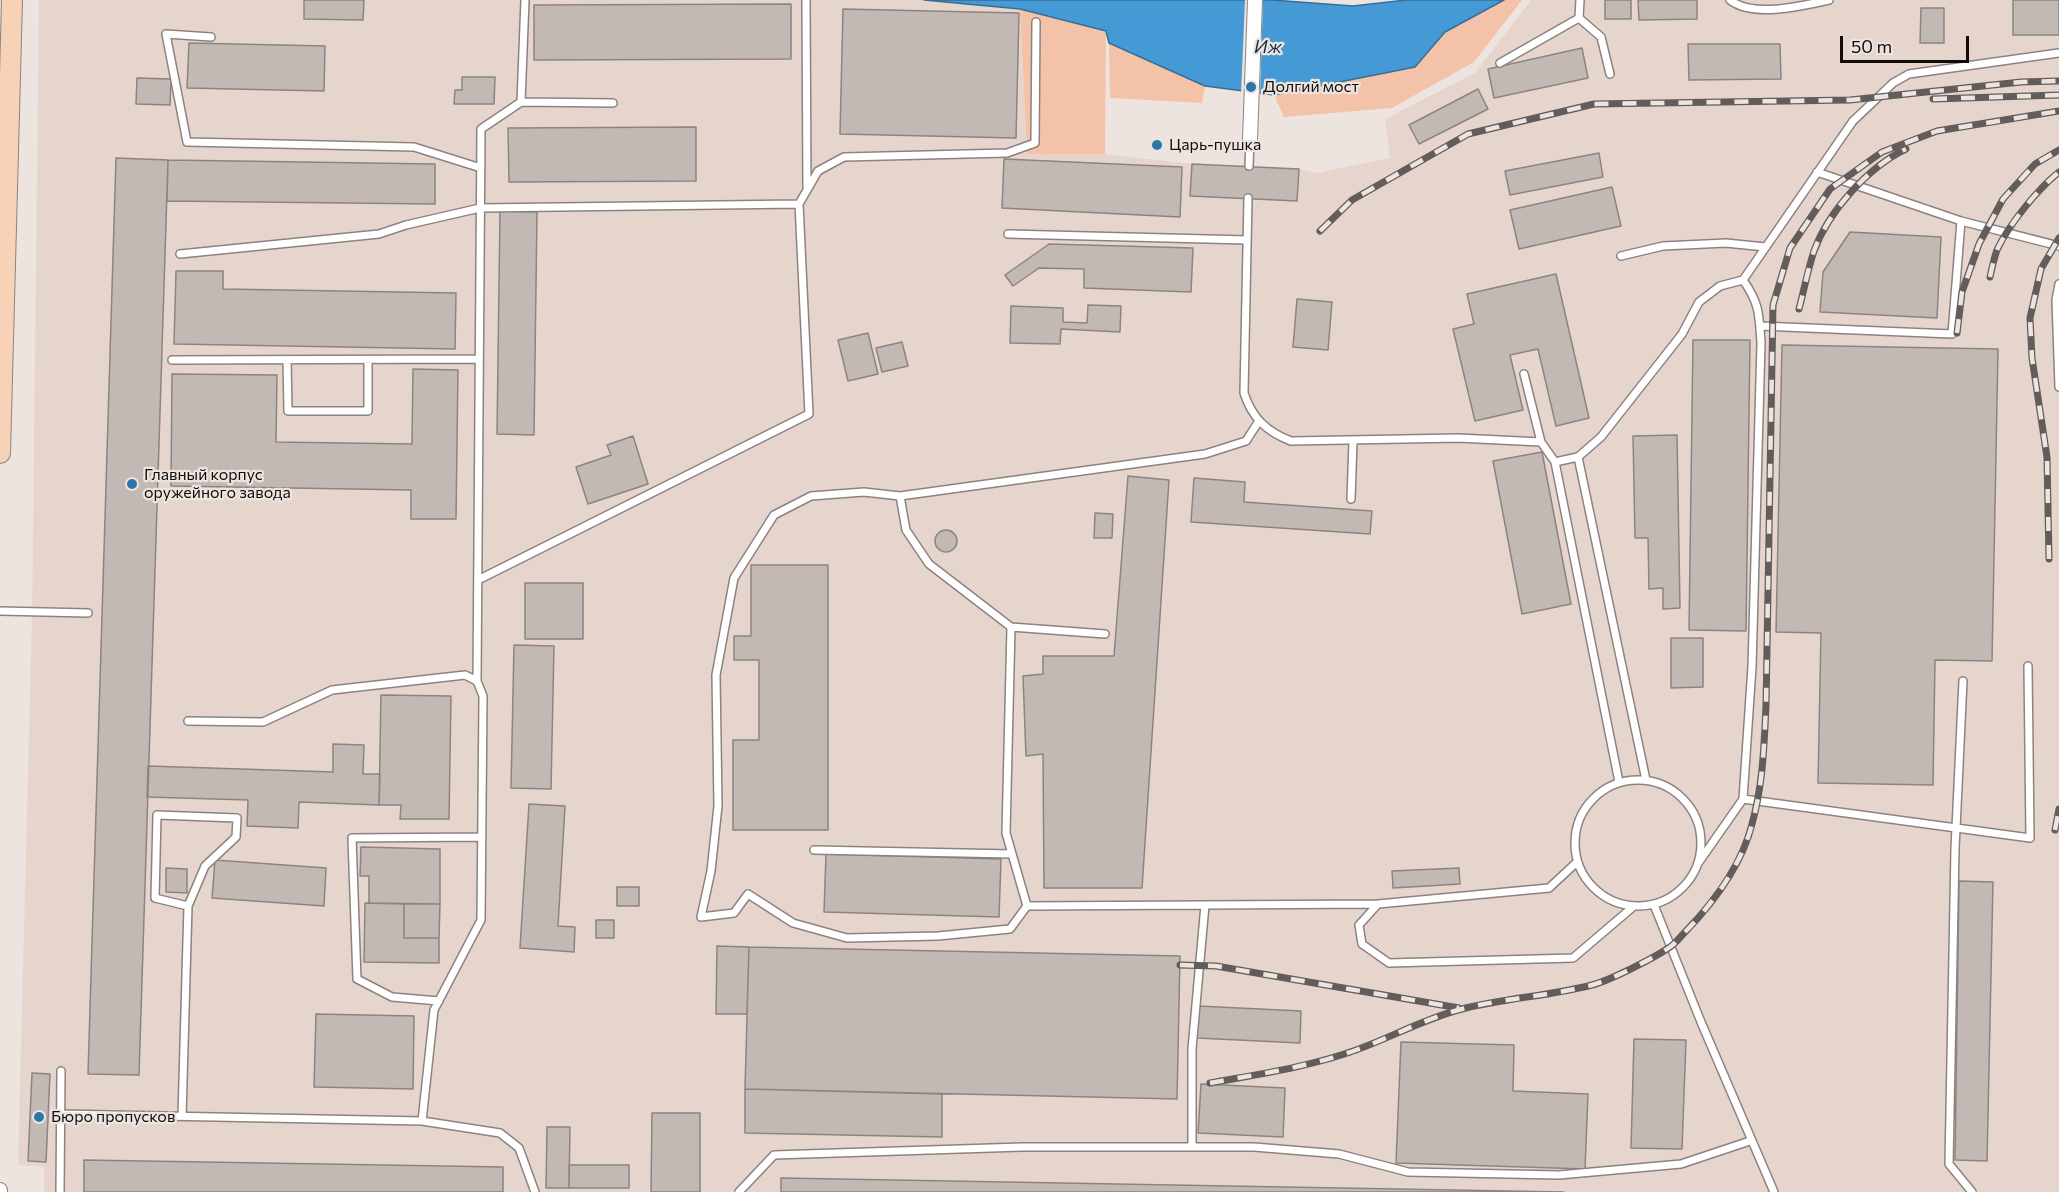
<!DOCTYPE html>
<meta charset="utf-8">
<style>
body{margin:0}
#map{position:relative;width:2059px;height:1192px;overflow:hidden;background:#ede4e0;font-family:Commissioner,sans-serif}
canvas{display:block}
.scale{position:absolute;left:1840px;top:36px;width:129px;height:27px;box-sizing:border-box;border:3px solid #0f0c0a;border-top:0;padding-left:8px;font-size:18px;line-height:21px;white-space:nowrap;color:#0f0c0a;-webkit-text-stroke:4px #ede4e0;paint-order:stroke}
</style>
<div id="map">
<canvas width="2059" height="1192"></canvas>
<div class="scale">50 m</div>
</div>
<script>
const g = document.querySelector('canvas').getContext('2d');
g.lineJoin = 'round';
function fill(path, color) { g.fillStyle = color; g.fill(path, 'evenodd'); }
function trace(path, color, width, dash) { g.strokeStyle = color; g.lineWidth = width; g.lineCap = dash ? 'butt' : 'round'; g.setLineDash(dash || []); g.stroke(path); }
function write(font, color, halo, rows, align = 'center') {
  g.font = font + ' Commissioner,sans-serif'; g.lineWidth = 4.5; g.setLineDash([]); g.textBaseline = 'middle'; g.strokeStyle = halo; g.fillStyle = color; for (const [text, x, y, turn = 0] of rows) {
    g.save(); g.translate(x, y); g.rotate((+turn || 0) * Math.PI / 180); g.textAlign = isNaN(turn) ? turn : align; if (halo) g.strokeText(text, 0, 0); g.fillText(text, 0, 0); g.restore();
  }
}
fill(new Path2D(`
 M39,0h885l96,9 7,145h78l87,10 107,5 18,4 73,-15 -5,-39 90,-46 56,-73h528v1192h-2015v-25l-26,-2 14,-550z`), '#e6d5cd');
fill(new Path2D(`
 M1504,0h18l-48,62 -82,46 -108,9 -10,-22 141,-28 30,-35z
 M1020,9l86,23 -1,122h-78z
 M1109,43l96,43 -3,17 -92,-5z`), '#f4c2a8');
const water = new Path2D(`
 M924,0h348l81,6 53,-6h98l-59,32 -30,35 -141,28 -69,-9 -96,-43 -3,-12 -86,-22z`);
fill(water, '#459ad5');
trace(water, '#356f98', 1.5);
fill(new Path2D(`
 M1245,0h18l-3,96 -19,-2z`), '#ede4e0');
const building = new Path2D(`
 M304,0h60l-1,20 -59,-1z
 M1605,0h26v19h-26z
 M1638,0h59v19l-58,1z
 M2013,0h46v35h-46z
 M791,4v55l-257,1v-55z
 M1921,8h23v35h-24z
 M843,9l176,4 -3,125 -176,-4z
 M189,43l136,3 -1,45 -137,-3z
 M1688,44h92l1,35 -92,1z
 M1582,48l6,30 -94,20 -6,-29z
 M462,77h33l-1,27h-40l1,-14h7z
 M137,78l34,1 -1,26 -34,-1z
 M1478,89l10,20 -69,35 -10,-19z
 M696,127v54l-187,1 -1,-54z
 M1599,153l4,24 -93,18 -5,-24z
 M116,158l52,2 -29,915 -51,-1z
 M1004,159l178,8 -2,50 -178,-9z
 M168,160l267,4v40l-268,-3z
 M1192,164l107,5 -2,32 -107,-5z
 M1612,187l9,39 -102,23 -9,-39z
 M500,211l37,1 -3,223 -37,-1z
 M1850,232l91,5 -4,81 -117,-6 3,-40z
 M1049,244l144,4 -2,44 -107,-4v-19l-45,-1 -26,18 -8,-11z
 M176,271h47v18l233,4 -1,56 -281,-5z
 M1556,274l33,144 -33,8 -18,-77 -28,6 13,55 -48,11 -22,-92 21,-5 -7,-30z
 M1297,299l35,3 -4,48 -35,-3z
 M1088,305l33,1 -1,26 -59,-3 -1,15 -50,-1 1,-37 52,2v14l24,1z
 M868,333l10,41 -30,7 -10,-41z
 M1693,340h57l-4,291 -57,-1z
 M902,342l6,24 -26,6 -6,-24z
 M1782,345l216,4 -6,312 -57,-1 -2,125 -115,-2 3,-150 -45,-1z
 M413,369l45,1 -2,149h-45v-29l-240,-4 1,-112 105,1 -1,67 136,2z
 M1677,435l3,173 -17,1v-21l-14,1 -1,-51h-13l-2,-102z
 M633,436l15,48 -60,20 -12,-37 35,-12 -4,-10z
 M1542,452l29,152 -49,10 -29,-153z
 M1128,476l41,4 -27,408h-98l-1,-134 -17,2 -3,-80 20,-2v-18h71z
 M1194,478l51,4 -1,20 128,9 -2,23 -179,-12z
 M1095,513l18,1 -1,24h-18z
 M935 541a11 11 0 1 1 22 0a11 11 0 1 1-22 0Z
 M751,565h77v265h-95v-90h26v-80h-25v-24h17z
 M525,583h58v56h-58z
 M1671,638h32v49l-32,1z
 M514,645l40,1 -3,143 -40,-1z
 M381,695l70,1 -2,123h-49l1,-14h-22z
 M333,744l31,1 -1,29h17l-1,31 -80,-3 -1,26 -51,-2 1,-26 -101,-3 1,-31 185,6z
 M529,804l36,2 -7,120 17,1 -1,25 -54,-4z
 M361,847l79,2v55l-71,-1v-27h-9z
 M826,854l175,5 -2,58 -175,-5z
 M215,860l111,8 -2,38 -112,-8z
 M166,868l21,1v24l-21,-1z
 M1459,868l1,16 -67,4 -1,-17z
 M1959,881l34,1 -6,279 -32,-1z
 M617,887h22v19h-22z
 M365,903l39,1v34h35v25l-75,-1z
 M404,904h36l-1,34h-35z
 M596,920h18v18h-18z
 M717,946l32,1 -2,67h-31z
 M749,947l431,9 -3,143 -432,-10z
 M1198,1006l103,5 -1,32 -103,-5z
 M316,1014l98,2 -1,73 -99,-2z
 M1634,1039l52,1 -4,109 -51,-1z
 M1401,1042l113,3 -1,46 75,3 -3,75 -189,-6z
 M32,1073l18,1 -4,88 -18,-1z
 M1201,1084l84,4 -2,49 -85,-4z
 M745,1089l197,5v43l-197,-4z
 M652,1113h48v79h-49z
 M547,1127h23l-1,61h-23z
 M84,1160l419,7v25h-419z
 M569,1165h60v23h-60z
 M781,1178l783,14h-783z`);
fill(building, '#c2b9b4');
trace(building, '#8c8480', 1.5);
const service = new Path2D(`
 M806,0l1,188
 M1730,0c23,18 72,6 99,0
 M1579,18l22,19 9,37
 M211,37l-45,-3 21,108 227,5 67,21
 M1500,63l79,-45 1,-18
 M521,102l4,-102
 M1249,166l1,-26
 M1817,172l144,49 98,25
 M1248,198l-4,195c8,25 23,39 47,48l167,-3 83,4 14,20 23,-5 23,-20 81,-103 17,-32 21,-16 23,-6c17,24 16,35 18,63l-9,324 -9,132 -44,63
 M799,204l19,-33 26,-14 163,-4 28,-10 1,-121
 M1008,234l239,6
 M180,254l199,-20 27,-9 74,-17 319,-4 10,210 -331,166
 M1621,256l42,-10 63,-3 39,4
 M1743,280l110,-159 40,-38 16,-9 150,-21
 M2059,284l-3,16 3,87
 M1760,326l192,8 9,-113
 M172,360l307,-1
 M287,360l1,51h80v-51
 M1524,374l17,68
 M1259,421l-13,20 -41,13 -305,42 6,34 23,34 82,63 -5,206 21,73 351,-2
 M1578,457l68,323
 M1555,462l64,320
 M900,496l-36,-4 -53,4 -37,19 -40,63 -18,97 2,131 -7,65 -10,46 33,-4 14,-19 45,29 54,15 91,-2 72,-7 17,-23
 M1351,499l2,-58
 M0,611l88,2
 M1011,627l94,7
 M477,681l4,-552 40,-27 92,1
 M1963,681l-8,168 -6,315 23,28
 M188,721l75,1 69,-32 133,-15 12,6 6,15 -2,224 -47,90 -12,111
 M1575 843a63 63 0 1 1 126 0a63 63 0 1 1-126 0Z
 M1743,799l287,39 -2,-172
 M814,850l198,4
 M1577,862l-28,26 -171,16 -19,21 3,19 27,19 184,-5 61,-52
 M1654,905l47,117 73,170
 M439,1001l-47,-4 -35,-18 -5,-141 130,-1
 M60,1114l362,7 78,12 19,15 16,44
 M182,1116l6,-210 17,-40 31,-29 1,-19 -80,-3 -2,83 33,8
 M1192,1147v-98l13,-144
 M60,1192l1,-121
 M739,1192l35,-37 248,-8h232l85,7 69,18 151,3 122,-11 69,-23`);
const minor = new Path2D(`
 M1250,140l5,-140
 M0,1190v2`);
const secondary = new Path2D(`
 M0,453l12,-453`);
trace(service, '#8c837f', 10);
trace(minor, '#8c837f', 16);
trace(secondary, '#8c837f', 22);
trace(service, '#fff', 7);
trace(minor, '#fff', 14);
trace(secondary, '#f7d2b7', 20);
const rail = new Path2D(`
 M1933,99l126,-4
 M1320,231l32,-31 116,-66 126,-30 256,-4 171,-18 38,-1
 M1990,277c2,-9 4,-19 7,-27 12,-26 41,-61 62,-78
 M1799,309c5,-19 9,-40 15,-58 14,-39 54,-84 92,-102
 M1957,333l5,-41 17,-48 24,-45 32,-35 24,-14
 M2049,559l-2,-102 -15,-99 -2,-40 11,-49 18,-31
 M2055,830l4,-21
 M1180,965l36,1 243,42
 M1210,1083c49,-9 99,-16 146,-33 36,-13 70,-32 106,-41 43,-11 88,-13 130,-24 19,-5 62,-27 78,-38 6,-4 11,-11 16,-16 28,-29 56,-67 66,-107 11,-39 12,-78 14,-118l7,-401 17,-57 40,-59 52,-37 55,-21 122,-20`);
trace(rail, '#625d5a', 7);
trace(rail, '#ede4e0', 4.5, [14]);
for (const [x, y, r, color] of [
 [1251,87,6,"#2c77aa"],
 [1157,145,6,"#2c77aa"],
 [132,484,6,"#2c77aa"],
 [39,1117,6,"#2c77aa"]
]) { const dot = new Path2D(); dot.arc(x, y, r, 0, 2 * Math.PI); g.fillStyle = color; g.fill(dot); trace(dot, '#ede4e0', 2); }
write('16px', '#0f0c0a', '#ede4e0', [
 ["Долгий мост",1263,87],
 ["Царь-пушка",1169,145],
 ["Главный корпус",144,475],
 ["оружейного завода",144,493],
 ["Бюро пропусков",51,1117]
], 'left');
write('italic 18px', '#0f334c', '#ede4e0', [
 ["Иж",1268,47]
]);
</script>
